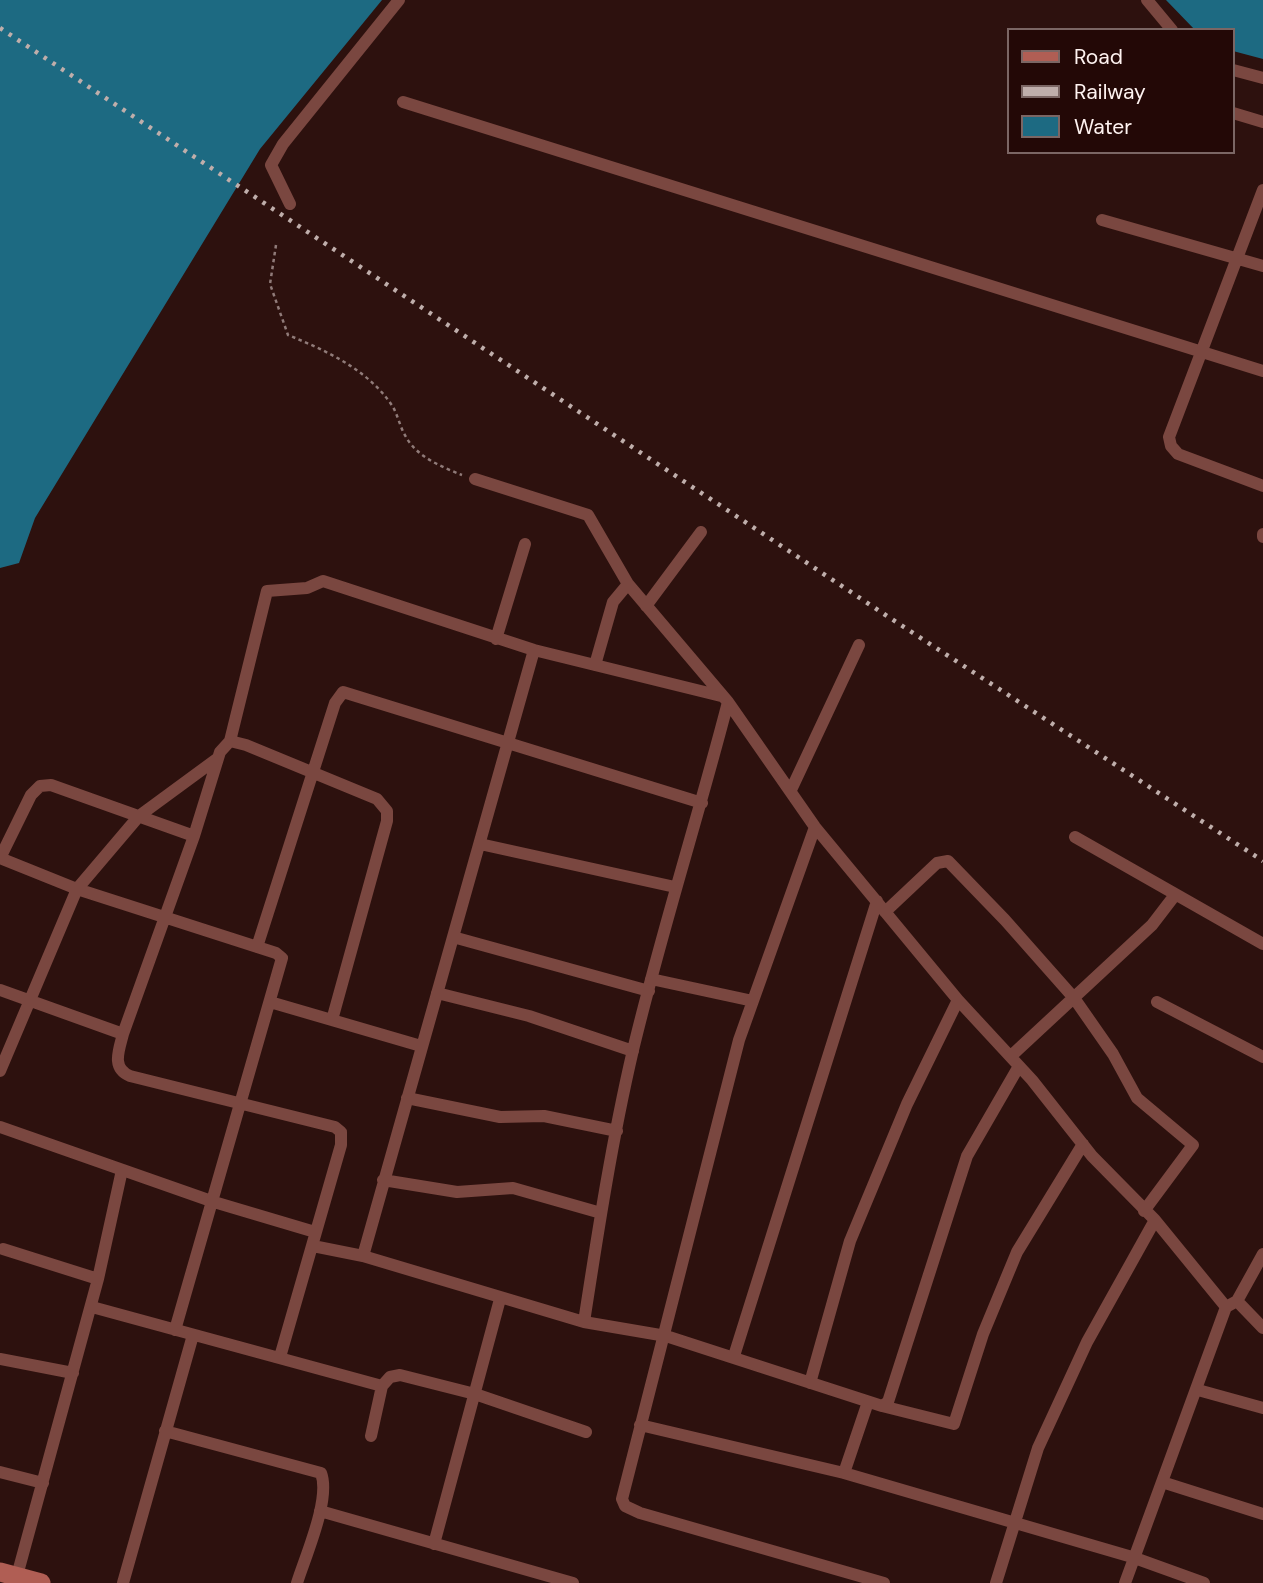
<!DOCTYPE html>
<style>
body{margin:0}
#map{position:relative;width:1263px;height:1583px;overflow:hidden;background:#2d110e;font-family:"DM Sans",sans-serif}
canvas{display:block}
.legend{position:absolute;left:1007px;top:28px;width:228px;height:126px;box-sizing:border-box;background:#230806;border:2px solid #7b6664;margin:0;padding:9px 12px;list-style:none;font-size:21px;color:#fef2f0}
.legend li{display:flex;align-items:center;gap:14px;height:35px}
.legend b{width:35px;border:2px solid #7b6664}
</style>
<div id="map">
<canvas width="1263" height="1583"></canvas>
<ul class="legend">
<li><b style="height:9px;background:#b05e54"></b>Road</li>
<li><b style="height:9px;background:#bfaeab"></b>Railway</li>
<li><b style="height:19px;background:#1d6a82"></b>Water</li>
</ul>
</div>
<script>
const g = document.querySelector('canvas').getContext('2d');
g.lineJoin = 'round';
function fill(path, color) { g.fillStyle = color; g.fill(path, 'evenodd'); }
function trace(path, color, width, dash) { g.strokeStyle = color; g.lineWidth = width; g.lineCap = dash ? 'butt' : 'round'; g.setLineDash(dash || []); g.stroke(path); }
fill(new Path2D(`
 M0,0h382l-122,149 -225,369 -16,45 -19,5z
 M1166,0h97v59l-30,-8v-21h-38z`), '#1d6a82');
trace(new Path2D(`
 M276,245l-6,39 18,51c39,16 81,35 105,72 5,9 7,20 13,30 11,20 36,30 56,38`), '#907b79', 2.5, [3.5, 3.5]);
trace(new Path2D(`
 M1147,0l25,30
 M1233,70l30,8
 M403,102l860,269
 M1233,113l30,9
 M1263,190l-94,247 2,9 7,8 85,32
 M290,204l-19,-39 12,-21 116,-144
 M1102,220l161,46
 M475,479l113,36 40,69 100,118 87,125 143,173 74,80 60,76 63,64 71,87 11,-6 26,27
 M1263,534v3
 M646,606l55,-74
 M496,639l29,-95
 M595,665l18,-63 15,-18
 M230,741l37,-150 40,-3 16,-7 211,69 187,46
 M791,790l68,-145
 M815,827l-76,213 -117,459 3,7 15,7 244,70
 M1075,837l188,107
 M480,844l195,43
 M0,858l77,31 199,64 6,5 -107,372
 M0,858l31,-63 9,-9 11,-1 143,51
 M885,912l52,-49 11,-2 57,59 69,78 39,56 24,44 56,47 -49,66
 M453,937l196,54
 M257,947l78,-244 8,-11 359,111
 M651,979l102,22
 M0,990l123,44
 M437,993l92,23 104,35
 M270,1002l151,44
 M1157,1002l106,55
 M1011,1056l141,-131 23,-30
 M0,1071l77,-182 62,-73 79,-58
 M407,1098l93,19 44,-1 73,15
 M0,1127l214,75 101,30
 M383,1180l74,12 56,-4 88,25
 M313,1246l50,10 221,66 82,14 216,70 6,-4 79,-246 52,-90
 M3,1249l95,30 -83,304
 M363,1256l171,-606
 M98,1279l24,-109
 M1237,1301l26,-47
 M92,1307l290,79
 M584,1322c14,-91 28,-182 49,-272 28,-117 65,-232 95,-348
 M734,1356l143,-455
 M280,1357l61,-212v-13l-6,-5 -205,-51c-19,-8 -11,-26 -7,-42l71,-198 26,-84 10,-11 16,4 131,54 10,12v10l-55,199
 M0,1359l73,14
 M810,1383l40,-142 57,-137 51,-104
 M1198,1390l65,18
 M882,1406l72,18 29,-90 34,-82 66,-108
 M640,1425l204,48 288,84 72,26
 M165,1431l156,42c10,26 -16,84 -24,110
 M371,1436l11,-50 8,-9 10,-2 75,19 111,38
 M0,1472l43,11
 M844,1473l24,-71
 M1162,1482l101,32
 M320,1511l253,72
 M434,1544l66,-245
 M123,1583l70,-248
 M996,1583l42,-135 49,-106 68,-122
 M1125,1583l101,-276`), '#7a4740', 12);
trace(new Path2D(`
 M0,1572l41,11`), '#b05e54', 19);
trace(new Path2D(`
 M0,28l884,586 379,247`), '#bfaeab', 4.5, [3.5, 7]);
</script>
